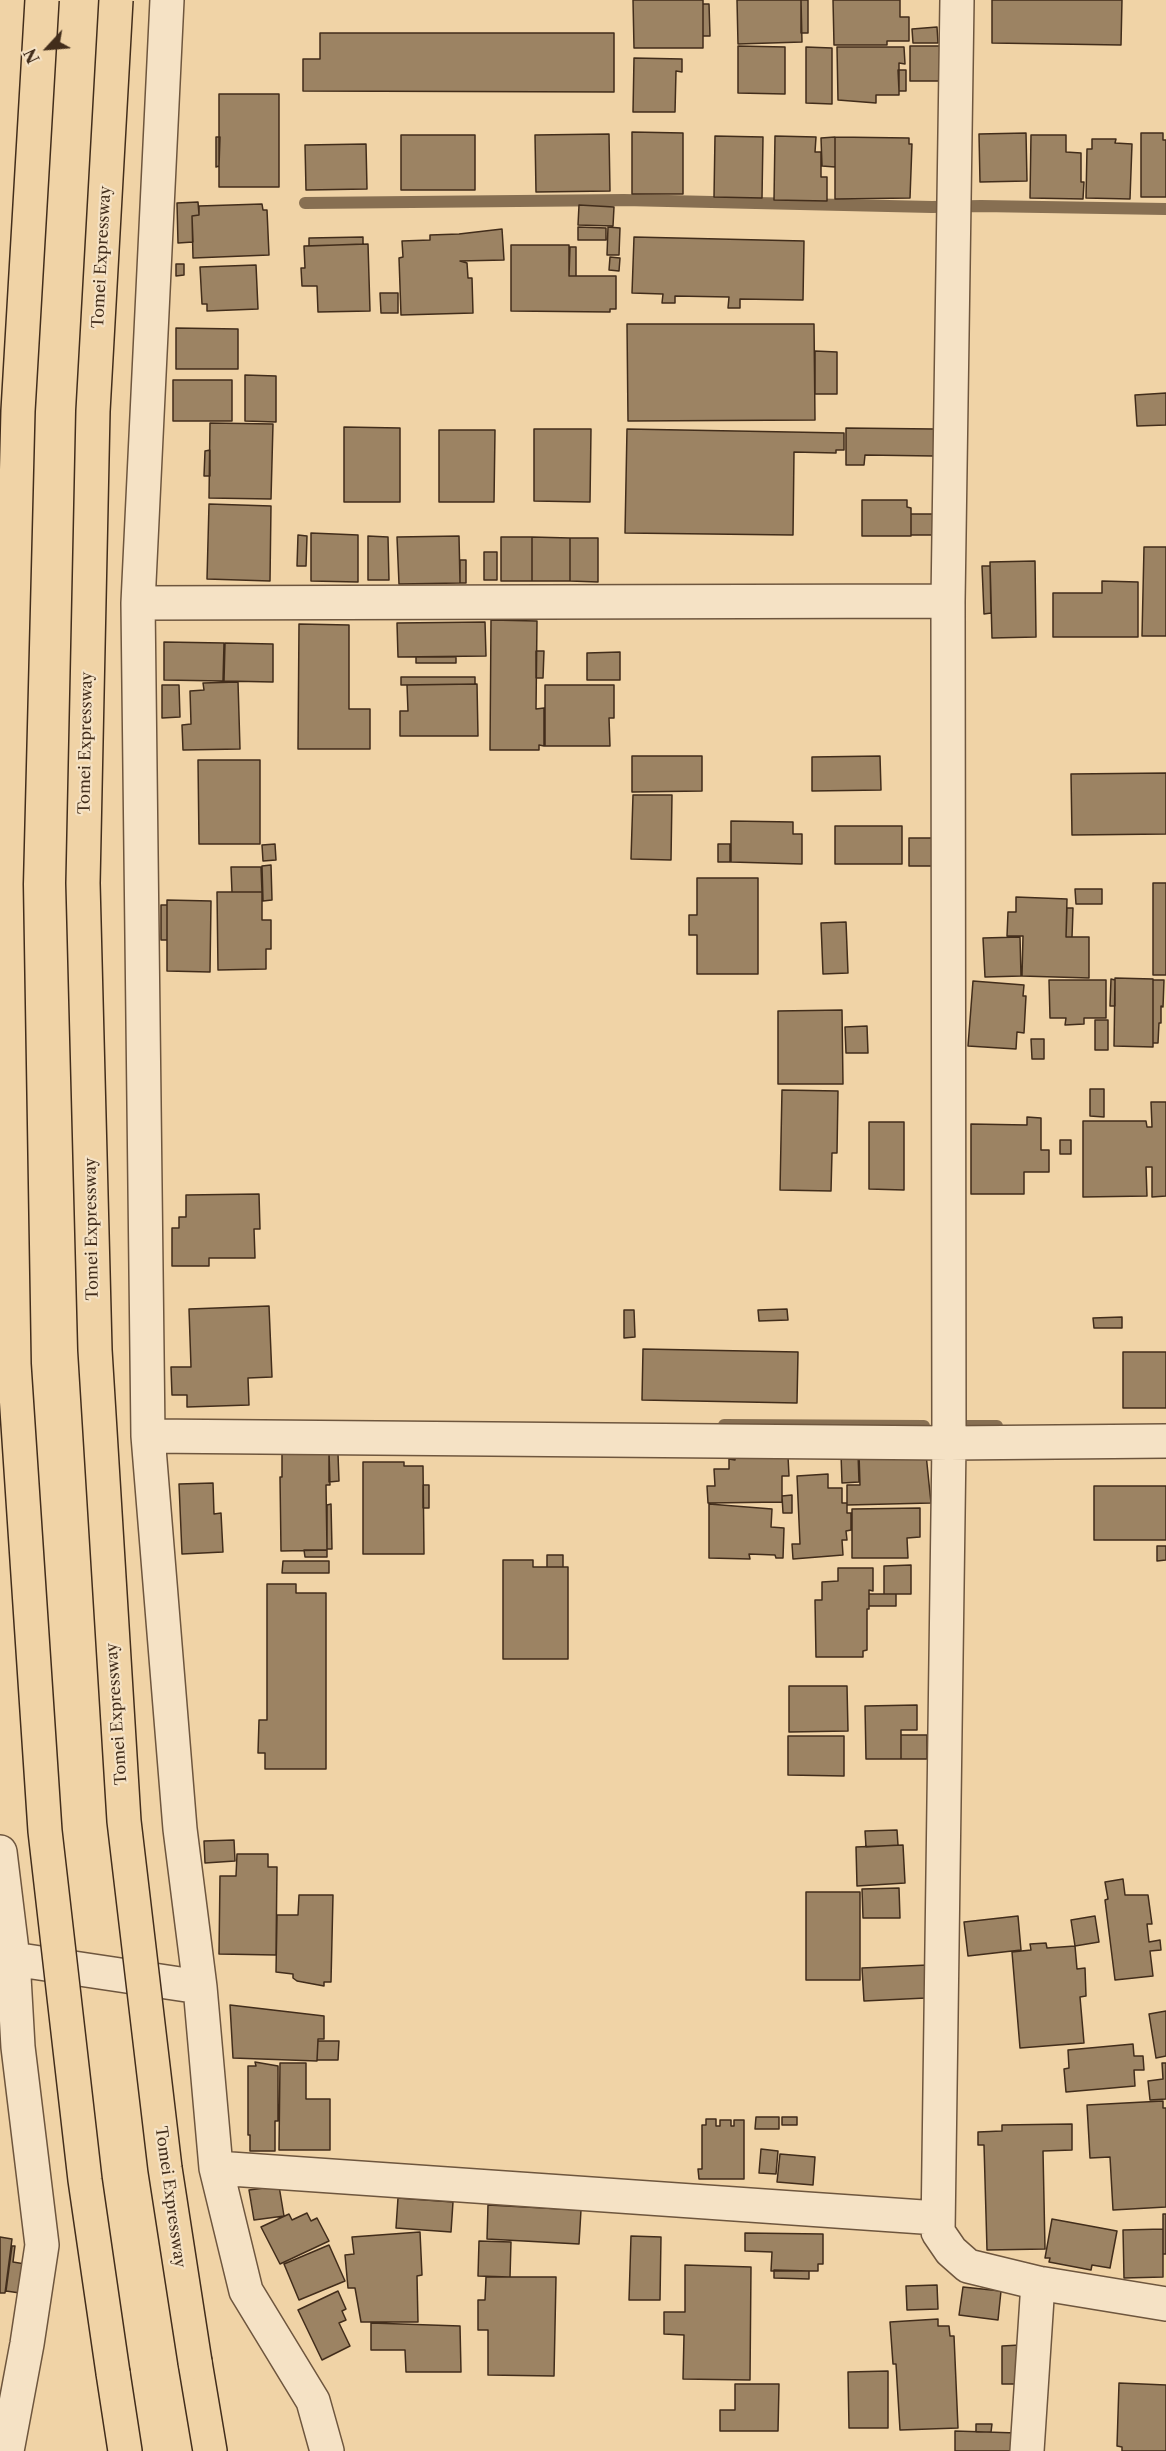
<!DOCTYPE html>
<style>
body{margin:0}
#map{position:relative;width:1166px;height:2451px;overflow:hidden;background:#f0d3a6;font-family:"Libre Caslon Text",serif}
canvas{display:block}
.north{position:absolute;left:18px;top:18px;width:60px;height:60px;-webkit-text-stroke:4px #f5e2c5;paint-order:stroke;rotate:244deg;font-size:16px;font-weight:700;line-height:24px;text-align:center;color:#422d1b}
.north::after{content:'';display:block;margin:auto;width:21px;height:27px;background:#422d1b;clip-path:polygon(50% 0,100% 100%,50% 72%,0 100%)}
</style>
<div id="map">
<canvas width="1166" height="2451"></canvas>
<div class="north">N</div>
</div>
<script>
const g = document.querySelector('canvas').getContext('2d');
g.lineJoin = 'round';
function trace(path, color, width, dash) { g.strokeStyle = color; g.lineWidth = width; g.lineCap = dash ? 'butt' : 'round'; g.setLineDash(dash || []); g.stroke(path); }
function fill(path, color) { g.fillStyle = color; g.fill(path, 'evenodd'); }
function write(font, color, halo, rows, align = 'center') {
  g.font = font + ' "Libre Caslon Text",serif'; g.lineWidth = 4.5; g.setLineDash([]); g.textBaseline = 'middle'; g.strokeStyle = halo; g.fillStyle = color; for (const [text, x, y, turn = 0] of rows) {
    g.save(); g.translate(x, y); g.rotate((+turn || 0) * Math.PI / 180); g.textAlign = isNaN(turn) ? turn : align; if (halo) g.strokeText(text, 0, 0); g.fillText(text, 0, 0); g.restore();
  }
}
trace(new Path2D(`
 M305,203l319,-3 308,7 49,-1 185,3
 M724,1425l200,1
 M966,1426h31`), '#876f52', 12);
const building = new Path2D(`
 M633,0h70v48h-69z
 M737,0h64l1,42 -64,2z
 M801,0h7v33h-7z
 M833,0h67v17h9v24h-22v4h-53z
 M992,0h130l-1,45 -129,-2z
 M703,4h6l1,32h-7z
 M937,27l1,16h-25l-1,-14z
 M320,33h294v59l-311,-1v-32h17z
 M738,46l47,1v47l-47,-1z
 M910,46h30v35h-30z
 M806,47l26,1v56l-26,-1z
 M837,47h67l1,17 -6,-1v32h-23v8l-38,-3z
 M634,58l48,1v13l-6,-1 -1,41h-42z
 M898,70h8v21h-7z
 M219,94h60v93h-60z
 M632,132l51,1v61h-51z
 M1026,133l1,48 -47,1 -1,-48z
 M1141,133h22v7h3v57h-25z
 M609,134l1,57 -74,1 -1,-57z
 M401,135h74v55h-74z
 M1031,135h35v17l15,1v29h3l-1,17 -53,-1z
 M715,136l48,1 -1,61 -48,-1z
 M775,136l41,1 -1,15h6v25h6v24l-53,-1z
 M216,137h4l-1,29 -3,1z
 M835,137l74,1v6h3l-2,54 -75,1z
 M835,137v30l-13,-1 -1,-28z
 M1092,139h24l-1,4 17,1 -2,55 -44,-1 1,-49h5z
 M366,144l1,45 -61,1 -1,-45z
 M198,202l1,13 -7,1 1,26 -15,1 -1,-40z
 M262,204l1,6h4l2,45 -76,3 -1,-42 7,-1v-9z
 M579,205l35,2 -1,19 -35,-1z
 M578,227l28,1v12h-28z
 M608,227l12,1 -1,27h-12z
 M502,229l2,31 -44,1 7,2 1,15h4l1,35 -72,2 -2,-57 4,-1 -1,-16 28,-1v-5l29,-1z
 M363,237v7l-54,2v-8z
 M634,237l170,4 -1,59 -63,-1v9h-12l1,-11 -54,-1v7h-13l1,-9 -31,-1z
 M368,244l2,67 -52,1 -1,-26h-15l-1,-18h4l-1,-22z
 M511,245h58v31h47v33h-6v3l-99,-1z
 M570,247h6v29h-7z
 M610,257l10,1 -1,13 -10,-1z
 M176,264h8v11l-8,1z
 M256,265l2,44 -51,2v-7h-5l-2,-37z
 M380,293h18v20h-17z
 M627,324h187l1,96 -187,1z
 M176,328l62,1v40h-62z
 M815,351l22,1v42h-22z
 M245,375l31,1v46l-31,-1z
 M173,380h59v41h-59z
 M1166,393v32l-29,1 -2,-31z
 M210,423l63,1 -2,75 -62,-1z
 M344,427l56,1v74h-56z
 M846,428l88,1v27l-69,-1 -1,10h-18z
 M534,429h57l-1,73 -56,-1z
 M627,429l217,4v17h-8v3l-42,-1 -1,83 -168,-2z
 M439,430h56l-1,72h-55z
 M210,450v26h-6l1,-25z
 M862,500h45v7l4,1v28h-49z
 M209,504l62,2 -1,75 -63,-2z
 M911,514h23v21h-23z
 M311,533l47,2v47l-47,-1z
 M298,535l9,1 -1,30h-9z
 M368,536l20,1 1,43h-21z
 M459,536l1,47 -61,1 -2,-47z
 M501,537h31v44h-31z
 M532,537l38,1v43h-38z
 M570,538h28v44l-28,-1z
 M1144,547h22v89h-24z
 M484,552h13v28h-13z
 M460,560h6v23h-6z
 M1035,561l1,76 -44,1 -2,-76z
 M982,566h8l1,47 -7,1z
 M1102,581l36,1v55h-85v-44h49z
 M491,620l46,1 -1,88 8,-1v38l-5,-1v5h-49z
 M485,622l1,34 -88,1 -1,-34z
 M299,624l50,1v84h21v40h-72z
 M164,642l60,1 -1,38 -59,-1z
 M225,643l48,1v38l-49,-1z
 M536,651h8l-1,27h-7z
 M620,652v28h-33v-27z
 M416,657h40v6h-40z
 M401,677h74v7l-74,1z
 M238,682l2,67 -57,1 -1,-25 9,-1 -1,-33 14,-1 -1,-7z
 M477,684l1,52h-78v-25h8l-1,-26z
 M162,685h17l1,32 -18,1z
 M545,685h69v33h-5l1,28h-65z
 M632,756h70v35l-70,1z
 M880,756l1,34 -69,1v-34z
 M198,760h62v84h-61z
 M1166,773v61l-94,1 -1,-61z
 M633,795h39l-1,65 -40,-1z
 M731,821l62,1v12h9v30l-71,-2z
 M835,826h67v38h-67z
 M909,838h23v28h-23z
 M275,844l1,16 -13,1 -1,-16z
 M718,844h12v18h-12z
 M271,865l1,35 -9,1 -1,-35z
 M231,867h30l1,25h-30z
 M697,878h61v96h-61v-39h-8v-20h8z
 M1153,883h13v92h-13z
 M1075,889h27v15h-26z
 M217,892h45v28h9v29h-5v20l-48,1z
 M1016,897l51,2 -1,38h23v41l-67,-2 1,-40h-16l1,-24h8z
 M167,900l44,1 -1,71 -43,-1z
 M161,905h6v35h-6z
 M1067,908h6l-1,29h-6z
 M846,922l2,51 -25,1 -2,-51z
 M1020,937l1,39 -36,1 -2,-39z
 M1115,978l38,1v68l-39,-1z
 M1111,979l4,1v26h-5z
 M1049,980h57v38h-22v6l-19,1 1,-7h-16z
 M1153,980h11l-1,27 -2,-1v17h-2l-1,20h-5z
 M973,981l51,4 -1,11h3l-2,37 -7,-1 -1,17 -48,-3z
 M842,1010l1,74h-65v-73z
 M1095,1020h13v30h-13z
 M867,1026l1,27h-22l-1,-26z
 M1031,1039h13v20h-12z
 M1090,1089h14v28l-14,-1z
 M782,1090l56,1 -1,62h-5l-1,38 -51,-1z
 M1151,1102h15v94l-14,1v-30h-6l1,29 -64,1v-76h63l1,6h5z
 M1027,1117l14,1v32h8v22h-25v22h-53v-70l56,1z
 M869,1122h35v68l-35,-1z
 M1060,1140h11v14h-11z
 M259,1194l1,35h-6l1,29h-46v8h-37v-38h7v-11h7v-22z
 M269,1306l3,71 -24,1 1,27 -62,2v-12h-15l-1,-28h20l-2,-58z
 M787,1309l1,11 -29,1 -1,-11z
 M624,1310h10l1,27 -11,1z
 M1122,1317v11h-28l-1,-10z
 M643,1349l155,3 -1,51 -155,-3z
 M1123,1352h43v56h-43z
 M329,1451l1,34h-4l1,65 -46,1 -1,-74h2v-25z
 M858,1453l1,29 -17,1 -1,-29z
 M329,1454h9l1,27 -10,1z
 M859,1454h67l5,49 -84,2v-20h13z
 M735,1456h53l1,20h-7v26l-74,1 -1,-17h8l-1,-17h15v-10l6,1z
 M363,1462h41v4h19l1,88h-61z
 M828,1474v14h14v15h5v10h4v17l-5,1 1,9h-5l1,15 -50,4 -1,-15h8l-3,-68z
 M213,1483l1,31 7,-1 2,39 -41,2 -3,-70z
 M423,1485h6v23h-6z
 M1094,1486h72v54h-72z
 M792,1495v18h-9l-1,-17z
 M331,1504l1,45h-5v-44z
 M709,1504l63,5 -1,18 13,1 -1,30h-7l-1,-3 -26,-1 1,5 -41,-1z
 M920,1508v29l-13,1 1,20h-56v-49z
 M1157,1546h9v14l-9,1z
 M304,1550h23v7h-22z
 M547,1555h16v12h-16z
 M503,1560h30v7h35v92h-65z
 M283,1561h46v12h-47z
 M911,1565v29h-27v-28z
 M838,1568h35v23l-4,-1v19h-2v41l-4,1v6h-47l-1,-57h7v-18l16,-1z
 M267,1584h29v9h30v176h-61v-16h-7l1,-33h8z
 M869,1594h27v12h-27z
 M789,1686h58l1,45 -59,1z
 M917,1705v25h-16v29h-35l-1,-53z
 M901,1735h26v24h-26z
 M788,1736h56v40l-56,-1z
 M897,1830l1,15 -32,2 -1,-16z
 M234,1840l1,21 -30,2 -1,-22z
 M903,1845l2,38 -48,3 -1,-39z
 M237,1854h31v13h9l-1,88 -57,-1 1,-78h16z
 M1123,1879l2,16h23l4,29h-5l2,18 11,-2 1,10 -11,1 3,25 -38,4 -10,-80 3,-1 -3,-17z
 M899,1888l1,30h-37l-1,-29z
 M806,1892h54v88h-54z
 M299,1895h34l-2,87h-7v4l-27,-5 -4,-3v-4l-17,-2 1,-57h21z
 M1018,1916l3,34 -53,6 -4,-34z
 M1095,1916l4,26 -24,4 -4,-26z
 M1046,1943l1,5 28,-2 2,23 8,-1 1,28 -6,1 4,46 -64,5 -8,-96 19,-2 -1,-6z
 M928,1965l-2,33 -62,3 -2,-33z
 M230,2005l94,11v23h-6l-1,22 -84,-3z
 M1166,2011v45l-10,2 -7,-44z
 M318,2041h21l-1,19h-21z
 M1133,2044l1,12h9l1,14h-10l1,16 -69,6 -2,-23 5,-1 -1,-18z
 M255,2062l23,4v55h-3v30h-25v-16h-2v-69h8z
 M280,2063h26v36h24v51h-51z
 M1162,2063h4v36l-16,1 -2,-19 15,-2z
 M1163,2101v7h3v99l-53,3 -3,-53 -20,1 -3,-53z
 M756,2117h23v12h-24z
 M782,2117h15v8h-15z
 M706,2119h10v7h4v-6h11v6h3v-6h10v59h-45l-1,-10h4v-44h4z
 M1072,2124v26l-29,1 2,98 -58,1 -3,-105h-6v-13l24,-1v-6z
 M761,2149l17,2 -2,23 -17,-1z
 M780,2154l35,3 -2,28 -36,-3z
 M279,2186l5,30 -30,4 -5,-30z
 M398,2198l55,4 -2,30 -55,-4z
 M488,2205l93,5 -2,34 -92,-5z
 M307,2213l4,8 6,-3 12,23 -49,23 -19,-37 28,-13 3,6z
 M1163,2214h3v40h-3z
 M1052,2219l65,12 -7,37 -18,-3 -1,5 -42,-8 1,-4h-5z
 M1163,2229v48l-39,1 -1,-48z
 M420,2232l2,43 -5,1 1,46h-57l-6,-34h-7l-3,-33 9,-1 -2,-17z
 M745,2233l78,1v30h-5v7h-47l1,-19 -27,-1z
 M631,2236l30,1 -1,63h-31z
 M0,2237l12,2 -7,54h-5z
 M479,2241l32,1 -1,35 -32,-1z
 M329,2245l16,36 -46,19 -15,-36z
 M12,2246h3l-2,16 12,2 -5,29 -14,-2z
 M685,2265l66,2 -1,113 -67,-1 1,-44 -20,-1v-22h21z
 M774,2270l35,1v8l-35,-1z
 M486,2277h70l-2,99 -66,-1v-45h-10v-30h7z
 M937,2285l1,24 -31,1 -1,-24z
 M963,2287l38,4 -3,29 -39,-5z
 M338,2291l8,18 -4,2 4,9 -7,3 11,23 -28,14 -24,-50z
 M938,2319v7h11l1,10h4l4,92 -58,2 -4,-66h-3l-3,-42z
 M371,2323l89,3 1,46h-55l-1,-22h-34z
 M1020,2345v39h-18v-38z
 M888,2371v57h-39l-1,-56z
 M1119,2383l47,2v66h-44v-4l-5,-1z
 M735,2384h44l-1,47h-58v-21h15z
 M976,2424h16l-1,8h-15z
 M955,2431l62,2 -1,18h-61z`);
fill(building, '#9c8363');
trace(building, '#422d1b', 1.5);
const street = new Path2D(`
 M167,0l-29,603 10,833 32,393 20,158 16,181 30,123 67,110 14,50
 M957,0l-9,601 1,842 -11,789 13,19 17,15 70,17 128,21
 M138,603l810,-2
 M148,1436l801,7 217,-2
 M0,1852l13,107 5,88 24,198 -15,99 -20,107
 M0,1957l200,30
 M216,2168l721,50
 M1027,2451l11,-168`);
const highway = new Path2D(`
 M195,2362l15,89
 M113,2373l12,78`);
trace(street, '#6e563e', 36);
trace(highway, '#422d1b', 36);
trace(street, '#f5e2c5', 33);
trace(highway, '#f0d3a6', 33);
const highwayBridge = new Path2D(`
 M42,0l-24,411 -12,473 8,480 31,467 40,349 28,193
 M116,0l-23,411 -10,472 12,467 29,471 41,347 30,194`);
trace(highwayBridge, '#422d1b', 36, []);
trace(highwayBridge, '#f0d3a6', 33);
write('16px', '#422d1b', '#f5e2c5', [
 ["Tomei Expressway",102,257,-87],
 ["Tomei Expressway",86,743,-89],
 ["Tomei Expressway",92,1229,-91],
 ["Tomei Expressway",117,1714,-94],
 ["Tomei Expressway",170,2197,82]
]);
</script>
